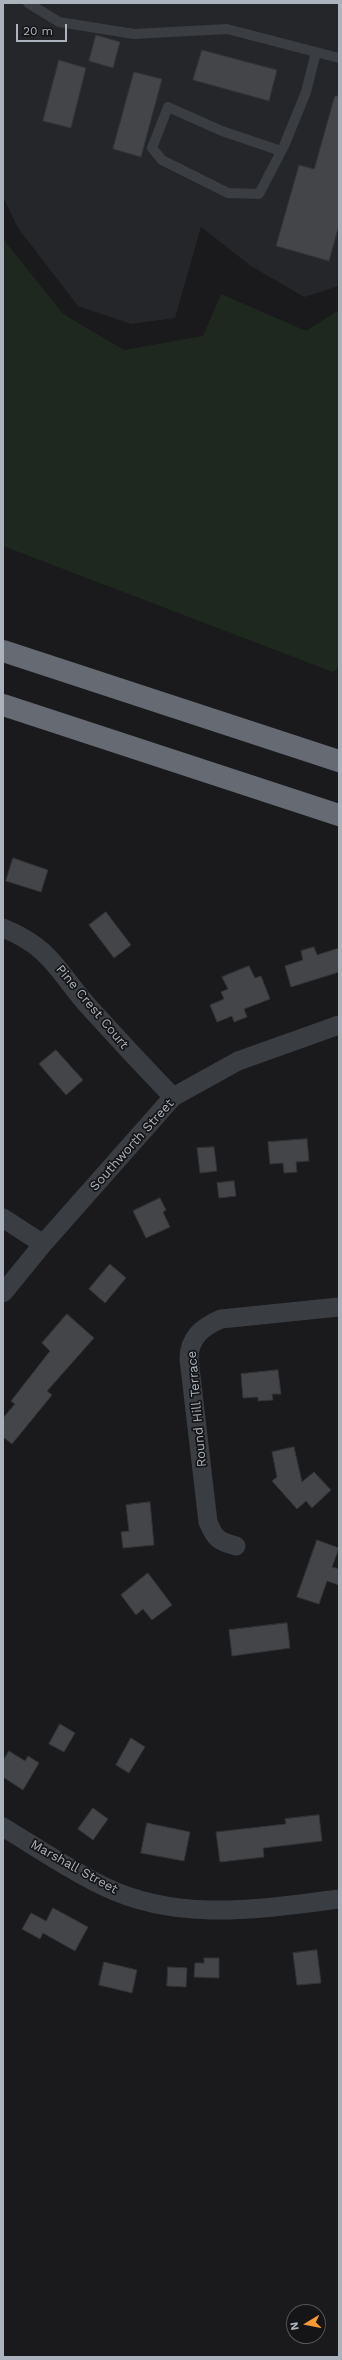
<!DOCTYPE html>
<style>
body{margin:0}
#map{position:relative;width:342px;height:2360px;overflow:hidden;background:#1a1a1c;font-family:"Work Sans",sans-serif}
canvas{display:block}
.frame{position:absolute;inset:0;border:4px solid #acb3bc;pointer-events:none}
.north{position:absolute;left:286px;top:2304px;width:40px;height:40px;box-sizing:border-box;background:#151517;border:1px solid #515459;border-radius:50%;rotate:260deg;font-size:11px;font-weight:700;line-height:16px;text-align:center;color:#acb3bc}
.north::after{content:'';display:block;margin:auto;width:14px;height:18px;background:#fb9a33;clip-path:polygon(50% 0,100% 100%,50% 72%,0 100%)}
.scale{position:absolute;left:16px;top:24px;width:51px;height:18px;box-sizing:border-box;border:2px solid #acb3bc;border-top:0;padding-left:5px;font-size:12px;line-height:14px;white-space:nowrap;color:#acb3bc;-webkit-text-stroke:3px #151517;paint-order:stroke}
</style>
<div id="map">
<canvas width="342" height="2360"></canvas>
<div class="frame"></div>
<div class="north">N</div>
<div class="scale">20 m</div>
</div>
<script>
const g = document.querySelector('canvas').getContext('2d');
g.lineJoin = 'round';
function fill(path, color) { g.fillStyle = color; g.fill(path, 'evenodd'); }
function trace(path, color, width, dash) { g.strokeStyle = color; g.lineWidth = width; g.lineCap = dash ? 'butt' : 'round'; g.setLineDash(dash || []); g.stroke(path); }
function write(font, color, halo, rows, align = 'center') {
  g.font = font + ' "Work Sans",sans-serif'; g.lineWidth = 3.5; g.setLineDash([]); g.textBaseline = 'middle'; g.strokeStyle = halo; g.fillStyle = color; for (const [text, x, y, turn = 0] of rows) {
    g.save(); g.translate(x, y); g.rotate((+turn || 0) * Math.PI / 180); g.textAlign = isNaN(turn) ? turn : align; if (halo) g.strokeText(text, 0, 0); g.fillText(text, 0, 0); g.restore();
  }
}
fill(new Path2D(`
 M3,3h336v283l-35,11 -53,-31 -50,-39 -26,91 -44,6 -53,-18 -60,-78 -15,-31z`), '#252629');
fill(new Path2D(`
 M3,239l60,75 61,36 79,-14 18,-42 85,37 33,-21v357l-6,5 -330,-126z`), '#1f281f');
const building = new Path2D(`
 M96,35l24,7 -7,26 -24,-7z
 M202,50l75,20 -8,31 -76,-21z
 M59,60l27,8 -15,60 -28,-7z
 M134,72l28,7 -21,78 -28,-8z
 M335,96h4v129l-10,36 -53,-15 23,-81 15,4z
 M13,858l35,12 -7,22 -35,-11z
 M106,912l25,33 -17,13 -25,-33z
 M314,947l3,8 22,-7v24l-48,15 -6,-21 18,-6 -2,-9z
 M249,966l6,12 6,-2 9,23 -26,10 3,8 -13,5 -2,-6 -15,6 -7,-17 14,-6 -3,-7 7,-3 -6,-12z
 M56,1050l27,30 -17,15 -27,-31z
 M307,1139l2,22 -13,1 1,10 -13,1 -1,-10 -13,1 -2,-22z
 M214,1147l3,24 -17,2 -3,-25z
 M234,1181l2,15 -17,2 -2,-15z
 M160,1198l6,12 -3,2 7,15 -24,11 -13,-27z
 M110,1264l16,14 -21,25 -16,-14z
 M67,1314l27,24 -47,53 5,4 -40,49 -9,-7v-19l12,-14 -4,-3 39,-50 -8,-8z
 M278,1370l3,24h-9l1,6 -15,1v-4l-15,1 -2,-24z
 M294,1447l8,35 12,-10 17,18 -19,18 -6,-7 -9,8 -25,-28 5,-4 -5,-25z
 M150,1502l4,43 -31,3 -2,-16 8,-1 -3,-26z
 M317,1540l22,8 -7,19 7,2v16l-12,-4 -8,23 -22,-7z
 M148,1573l24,32 -20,15 -9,-11 -7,6 -15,-20z
 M287,1623l3,25 -58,8 -3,-26z
 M60,1724l15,9 -11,19 -15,-8z
 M131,1738l14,9 -16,26 -13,-8z
 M9,1751l16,10 3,-5 11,7 -16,27 -20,-13v-16z
 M93,1808l15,11 -15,21 -15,-11z
 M319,1815l3,26 -59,7 1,9 -44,5 -4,-30 70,-8 -1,-5z
 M147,1823l43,9 -6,29 -43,-8z
 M53,1908l35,19 -13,24 -32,-18 -3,6 -18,-10 9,-16 15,8z
 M317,1950l4,33 -24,2 -4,-32z
 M204,1958h15v20l-25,-1 1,-14h9z
 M104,1962l33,8 -5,23 -33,-8z
 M168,1967l19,1 -1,19 -19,-1z`);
fill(building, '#444549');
trace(building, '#333438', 1);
trace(new Path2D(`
 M28,3l31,19 75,12 93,-5 112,29
 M281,151l-59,-20 -54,-24 -16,41 10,12 66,33 31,1 25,-48 22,-54 10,-40`), '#3a3d41', 10);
trace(new Path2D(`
 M3,928c49,20 54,43 86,79 28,31 56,61 84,90
 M3,1218l40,26
 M3,1293l40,-49 130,-147 65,-36 101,-36
 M236,1546c-18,-5 -21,-7 -28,-24l-19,-163c0,-21 13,-32 32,-40l118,-12
 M3,1827c33,20 65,42 100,59 76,37 156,23 236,13`), '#3a3d41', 19);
trace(new Path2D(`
 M3,651l336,110
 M3,705l336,110`), '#666b73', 22);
write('13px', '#acb3bc', '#151517', [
 ["Pine Crest Court",92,1007,50],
 ["Southworth Street",132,1145,-48],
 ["Round Hill Terrace",197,1409,-95],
 ["Marshall Street",74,1867,29]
]);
</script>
